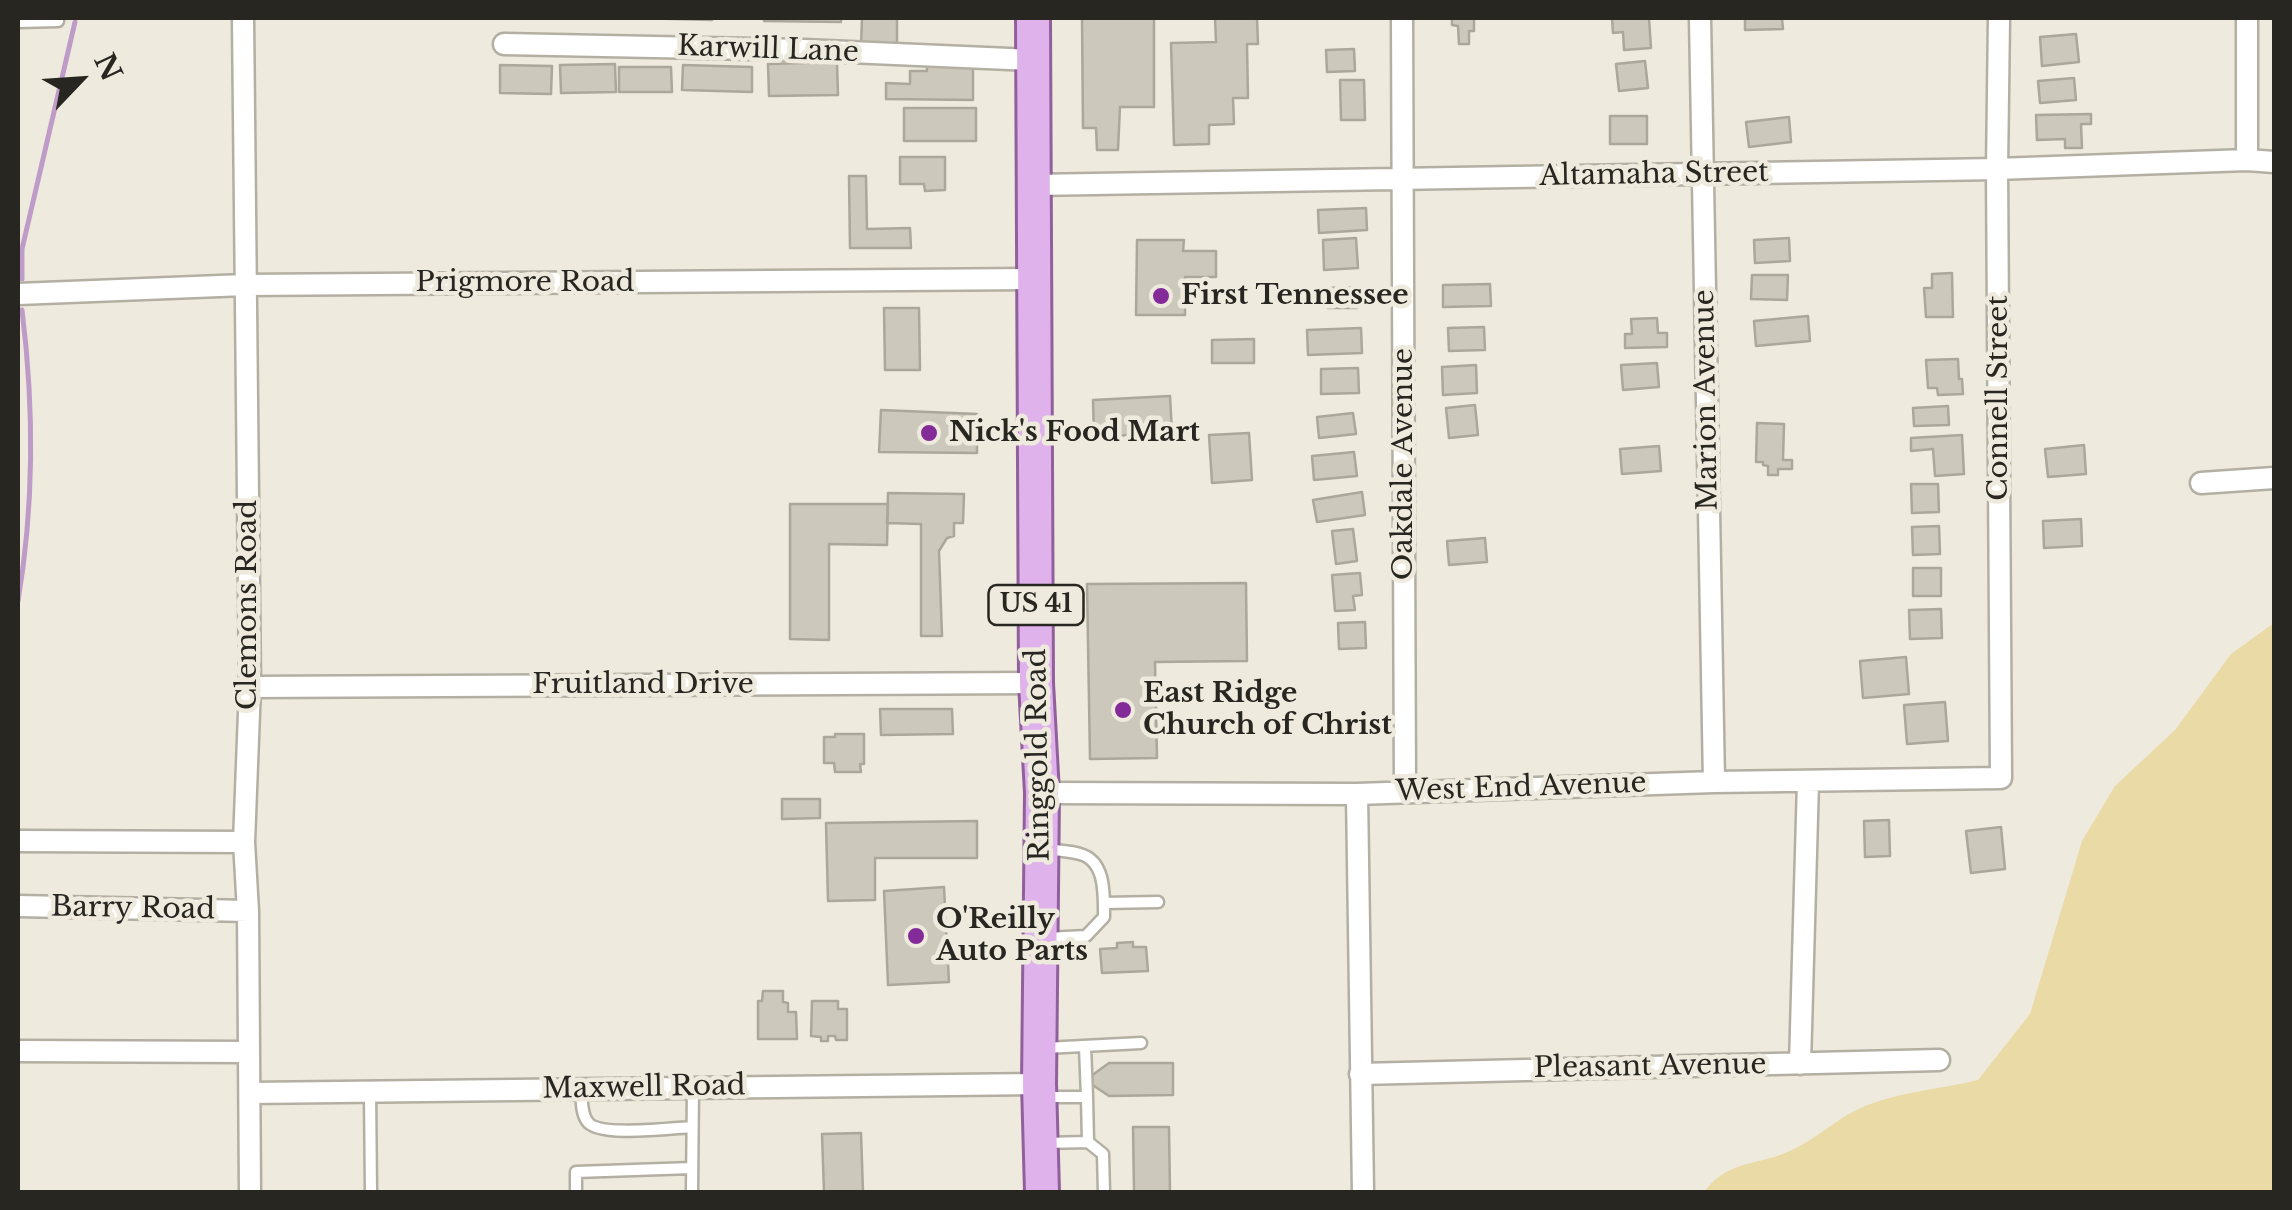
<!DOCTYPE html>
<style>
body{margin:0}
#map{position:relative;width:2292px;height:1210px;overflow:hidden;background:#eeeadd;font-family:"Libre Baskerville",serif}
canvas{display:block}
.frame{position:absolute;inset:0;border:20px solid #272621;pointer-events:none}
.north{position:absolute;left:30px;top:30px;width:100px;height:100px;-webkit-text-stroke:8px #eeeadd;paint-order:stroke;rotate:65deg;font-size:28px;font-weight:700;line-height:40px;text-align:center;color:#272621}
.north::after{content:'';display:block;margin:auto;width:35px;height:45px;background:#272621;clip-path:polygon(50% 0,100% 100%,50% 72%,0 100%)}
</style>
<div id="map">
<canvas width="2292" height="1210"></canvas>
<div class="frame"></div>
<div class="north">N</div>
</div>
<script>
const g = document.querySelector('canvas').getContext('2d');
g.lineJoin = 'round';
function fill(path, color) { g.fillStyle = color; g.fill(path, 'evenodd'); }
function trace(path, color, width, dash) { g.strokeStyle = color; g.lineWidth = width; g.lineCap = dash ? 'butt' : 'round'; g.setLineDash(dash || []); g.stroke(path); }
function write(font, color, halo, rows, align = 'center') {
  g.font = font + ' "Libre Baskerville",serif'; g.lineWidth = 9; g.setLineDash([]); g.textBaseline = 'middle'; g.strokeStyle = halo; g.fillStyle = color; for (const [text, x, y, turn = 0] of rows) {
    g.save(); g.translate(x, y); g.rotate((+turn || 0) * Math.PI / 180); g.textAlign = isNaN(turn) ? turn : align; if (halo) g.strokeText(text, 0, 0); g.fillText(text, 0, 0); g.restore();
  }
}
fill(new Path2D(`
 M2274,623v569h-570c23,-31 49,-26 81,-39 29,-11 51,-35 80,-47 35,-14 75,-17 113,-26l52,-66 52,-173 33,-55 60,-56 56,-76z`), '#eadaa6');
trace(new Path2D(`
 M22,279v-30l53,-227
 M18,601c16,-95 16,-195 4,-291`), '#bf9cc8', 5);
const building = new Path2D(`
 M634,18h78v2z
 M764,18h77v4l-77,-1z
 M862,18h35v29l-36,-1z
 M1082,18h72v89h-34l-2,43h-21l-1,-22h-13z
 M1215,18h42l1,26h-11l1,54h-15l1,26 -25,1v19l-35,1 -3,-102 45,-1z
 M1452,18h22v13h-5v13h-10l-1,-18 -6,-1z
 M1612,18h37l2,30 -27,2 -1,-18 -10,1z
 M1745,18h37l1,11 -38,1z
 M2076,34l3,28 -37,4 -2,-29z
 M1354,49l1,22 -28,1 -1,-22z
 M1645,61l3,27 -29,3 -3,-27z
 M837,62l1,33 -69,1 -1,-32z
 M615,64l1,28 -55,1 -1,-28z
 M927,64h46v36l-87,-1v-16l24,1v-13h17z
 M500,65l52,1 -1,28 -51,-1z
 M683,65l69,2v25l-70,-2z
 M619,67h52l1,25h-53z
 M2074,78l2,22 -36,3 -2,-22z
 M1340,80h24l1,40h-24z
 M904,108h72v33h-72z
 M2091,114v10h-10l1,24h-17v-9l-28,1 -1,-25z
 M1610,116h37v28h-37z
 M1789,117l2,25 -42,5 -3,-25z
 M900,157h45v33l-20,1 -1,-7h-24z
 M849,176h17l1,53 43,-1 1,20h-61z
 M1366,208l1,22 -48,3 -1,-23z
 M1356,238l2,30 -34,2 -1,-30z
 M1789,238l1,23 -35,2 -1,-23z
 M1137,240h47l-1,11h33v26h-31v38h-49z
 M1952,273l1,44h-27l-2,-29h8v-14z
 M1752,275h36l-1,25 -36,-1z
 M1490,284l1,22 -48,1v-22z
 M1356,287l1,21h-29l-1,-20z
 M884,308h35l1,62h-35z
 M1808,316l2,25 -54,5 -2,-25z
 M1657,318l1,15h9v14l-42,1v-14h7l-1,-15z
 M1484,327l1,23 -36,1 -1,-23z
 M1361,328l1,25 -54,2 -1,-25z
 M1254,339v24h-42v-23z
 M1958,359l1,20h3l1,15 -25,1 -1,-7h-9l-2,-28z
 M1657,363l2,24 -36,3 -2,-25z
 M1476,365l1,28 -34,2 -1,-28z
 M1358,368l1,25 -38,1v-25z
 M1170,396l2,37 -78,4 -1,-37z
 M1475,405l3,30 -29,3 -3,-30z
 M1948,406l1,19 -35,1 -1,-18z
 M881,410l96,4v39l-98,-1z
 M1353,413l3,21 -37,4 -2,-21z
 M1757,423l27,1 -1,36h9v9h-14v6h-10v-9l-5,-1v-3h-7z
 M1249,433l3,47 -40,3 -3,-48z
 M1962,435l2,39 -29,2 -2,-27 -22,2v-13z
 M2084,445l2,29 -38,3 -3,-28z
 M1659,446l2,25 -39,3 -2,-25z
 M1354,452l3,24 -43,4 -2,-24z
 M1911,484h27l1,28 -27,1z
 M1362,492l3,23 -48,7 -4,-22z
 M888,493l76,1 -1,29h-9v13l-7,2 -8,13 3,85h-21v-112l-34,-1z
 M790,504h98l-1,41 -58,-1v96l-39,-1z
 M2081,519l1,27 -38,2 -1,-27z
 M1939,526l1,28 -27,1 -1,-28z
 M1353,529l4,32 -21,3 -4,-33z
 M1485,538l2,24 -38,3 -2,-24z
 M1913,568h28v28h-28z
 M1360,573l2,22 -9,1 2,14 -20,1 -3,-36z
 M1246,583l1,78 -92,1 2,96 -67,1 -3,-175z
 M1941,609l1,29 -32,1 -1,-29z
 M1365,622l1,26 -27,1 -1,-26z
 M1906,657l3,37 -46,4 -3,-37z
 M1945,702l3,39 -41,3 -3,-39z
 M880,709h72l1,25 -72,1z
 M835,734h29v30h-4l1,8h-26l-1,-9h-10v-26h11z
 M782,799h38v19l-38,1z
 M1889,820l1,36 -25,1 -1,-36z
 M977,821v37h-102v42l-47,1 -2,-78z
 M2001,827l4,42 -34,4 -5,-42z
 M944,887l5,95 -61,3 -4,-94z
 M1133,942v5h13l2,24 -46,2 -2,-24 17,-1v-5z
 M763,991h20v11l5,1v9h8l1,27h-39v-38h4z
 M812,1001h26v8h9v31h-11l-1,-4h-7v5h-7v-4l-10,-1z
 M1109,1063h64v32l-64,1 -18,-12v-8z
 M1133,1127h36l1,65h-36z
 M861,1133l2,59h-39l-2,-58z`);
fill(building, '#ccc8bb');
trace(building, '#aba79a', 2.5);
const lane = new Path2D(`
 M18,22l40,-1v-3
 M1104,903l54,-1
 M1046,938l40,-2 18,-19c0,-22 2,-56 -24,-63 -10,-3 -22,-3 -32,-5
 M1045,1048l96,-5
 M581,1089c1,10 0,24 6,32 10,17 85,7 105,6
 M370,1092l1,100
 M1044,1097h43l-2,-51
 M1088,1142l15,12 1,38
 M1044,1143l44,-1 -1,-45
 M576,1192v-20l116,-4
 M692,1192l1,-105`);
const street = new Path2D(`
 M243,18l7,669 -6,155 4,69 2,281
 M1402,18l3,773
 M1700,18l14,764
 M504,44l300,6 228,10
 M2247,160v-142
 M1033,185l964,-16 250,-9 27,2
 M18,294l227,-9 788,-6
 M2201,483l73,-5
 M250,687l786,-4
 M1042,793l315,1 357,-12 287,-4 -4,-609 2,-151
 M1357,794l6,398
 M18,841l226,1
 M18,906l230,5
 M18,1051l229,1
 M1800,1064l8,-282
 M1360,1074l579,-14
 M250,1093l789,-9`);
const primary = new Path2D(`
 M1033,18l3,665 6,110 -3,291 3,108`);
trace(lane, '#b3afa3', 15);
trace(street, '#b3afa3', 25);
trace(primary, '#91609c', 38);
trace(lane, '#fff', 10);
trace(street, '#fff', 20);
trace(primary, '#dfb2eb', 32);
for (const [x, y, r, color] of [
 [1161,296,10,"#832b99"],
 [929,433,10,"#832b99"],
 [1123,710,10,"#832b99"],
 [916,936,10,"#832b99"]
]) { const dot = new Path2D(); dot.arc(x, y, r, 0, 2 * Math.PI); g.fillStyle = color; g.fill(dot); trace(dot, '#eeeadd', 4); }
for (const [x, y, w] of [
 [1036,605,95]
]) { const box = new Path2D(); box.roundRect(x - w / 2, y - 20, w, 40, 8); g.fillStyle = '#eeeadd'; g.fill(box); trace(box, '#272621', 2.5); }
write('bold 25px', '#272621', null, [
 ["US 41",1036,605]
]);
write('28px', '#272621', '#eeeadd', [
 ["Karwill Lane",768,50,2],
 ["Altamaha Street",1654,175,-1],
 ["Prigmore Road",525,283],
 ["Connell Street",1999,398,-90],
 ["Marion Avenue",1707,400,-91],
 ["Oakdale Avenue",1404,464,-90],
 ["Clemons Road",248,605,-90],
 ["Fruitland Drive",643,685],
 ["Ringgold Road",1039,755,-91],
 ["West End Avenue",1521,788,-2],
 ["Barry Road",133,909,1],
 ["Pleasant Avenue",1650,1067,-1],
 ["Maxwell Road",644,1088,-1]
]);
write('bold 28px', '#272621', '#eeeadd', [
 ["First Tennessee",1181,296],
 ["Nick's Food Mart",949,433],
 ["East Ridge",1143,694],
 ["Church of Christ",1143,726],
 ["O'Reilly",936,920],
 ["Auto Parts",936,952]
], 'left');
</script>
